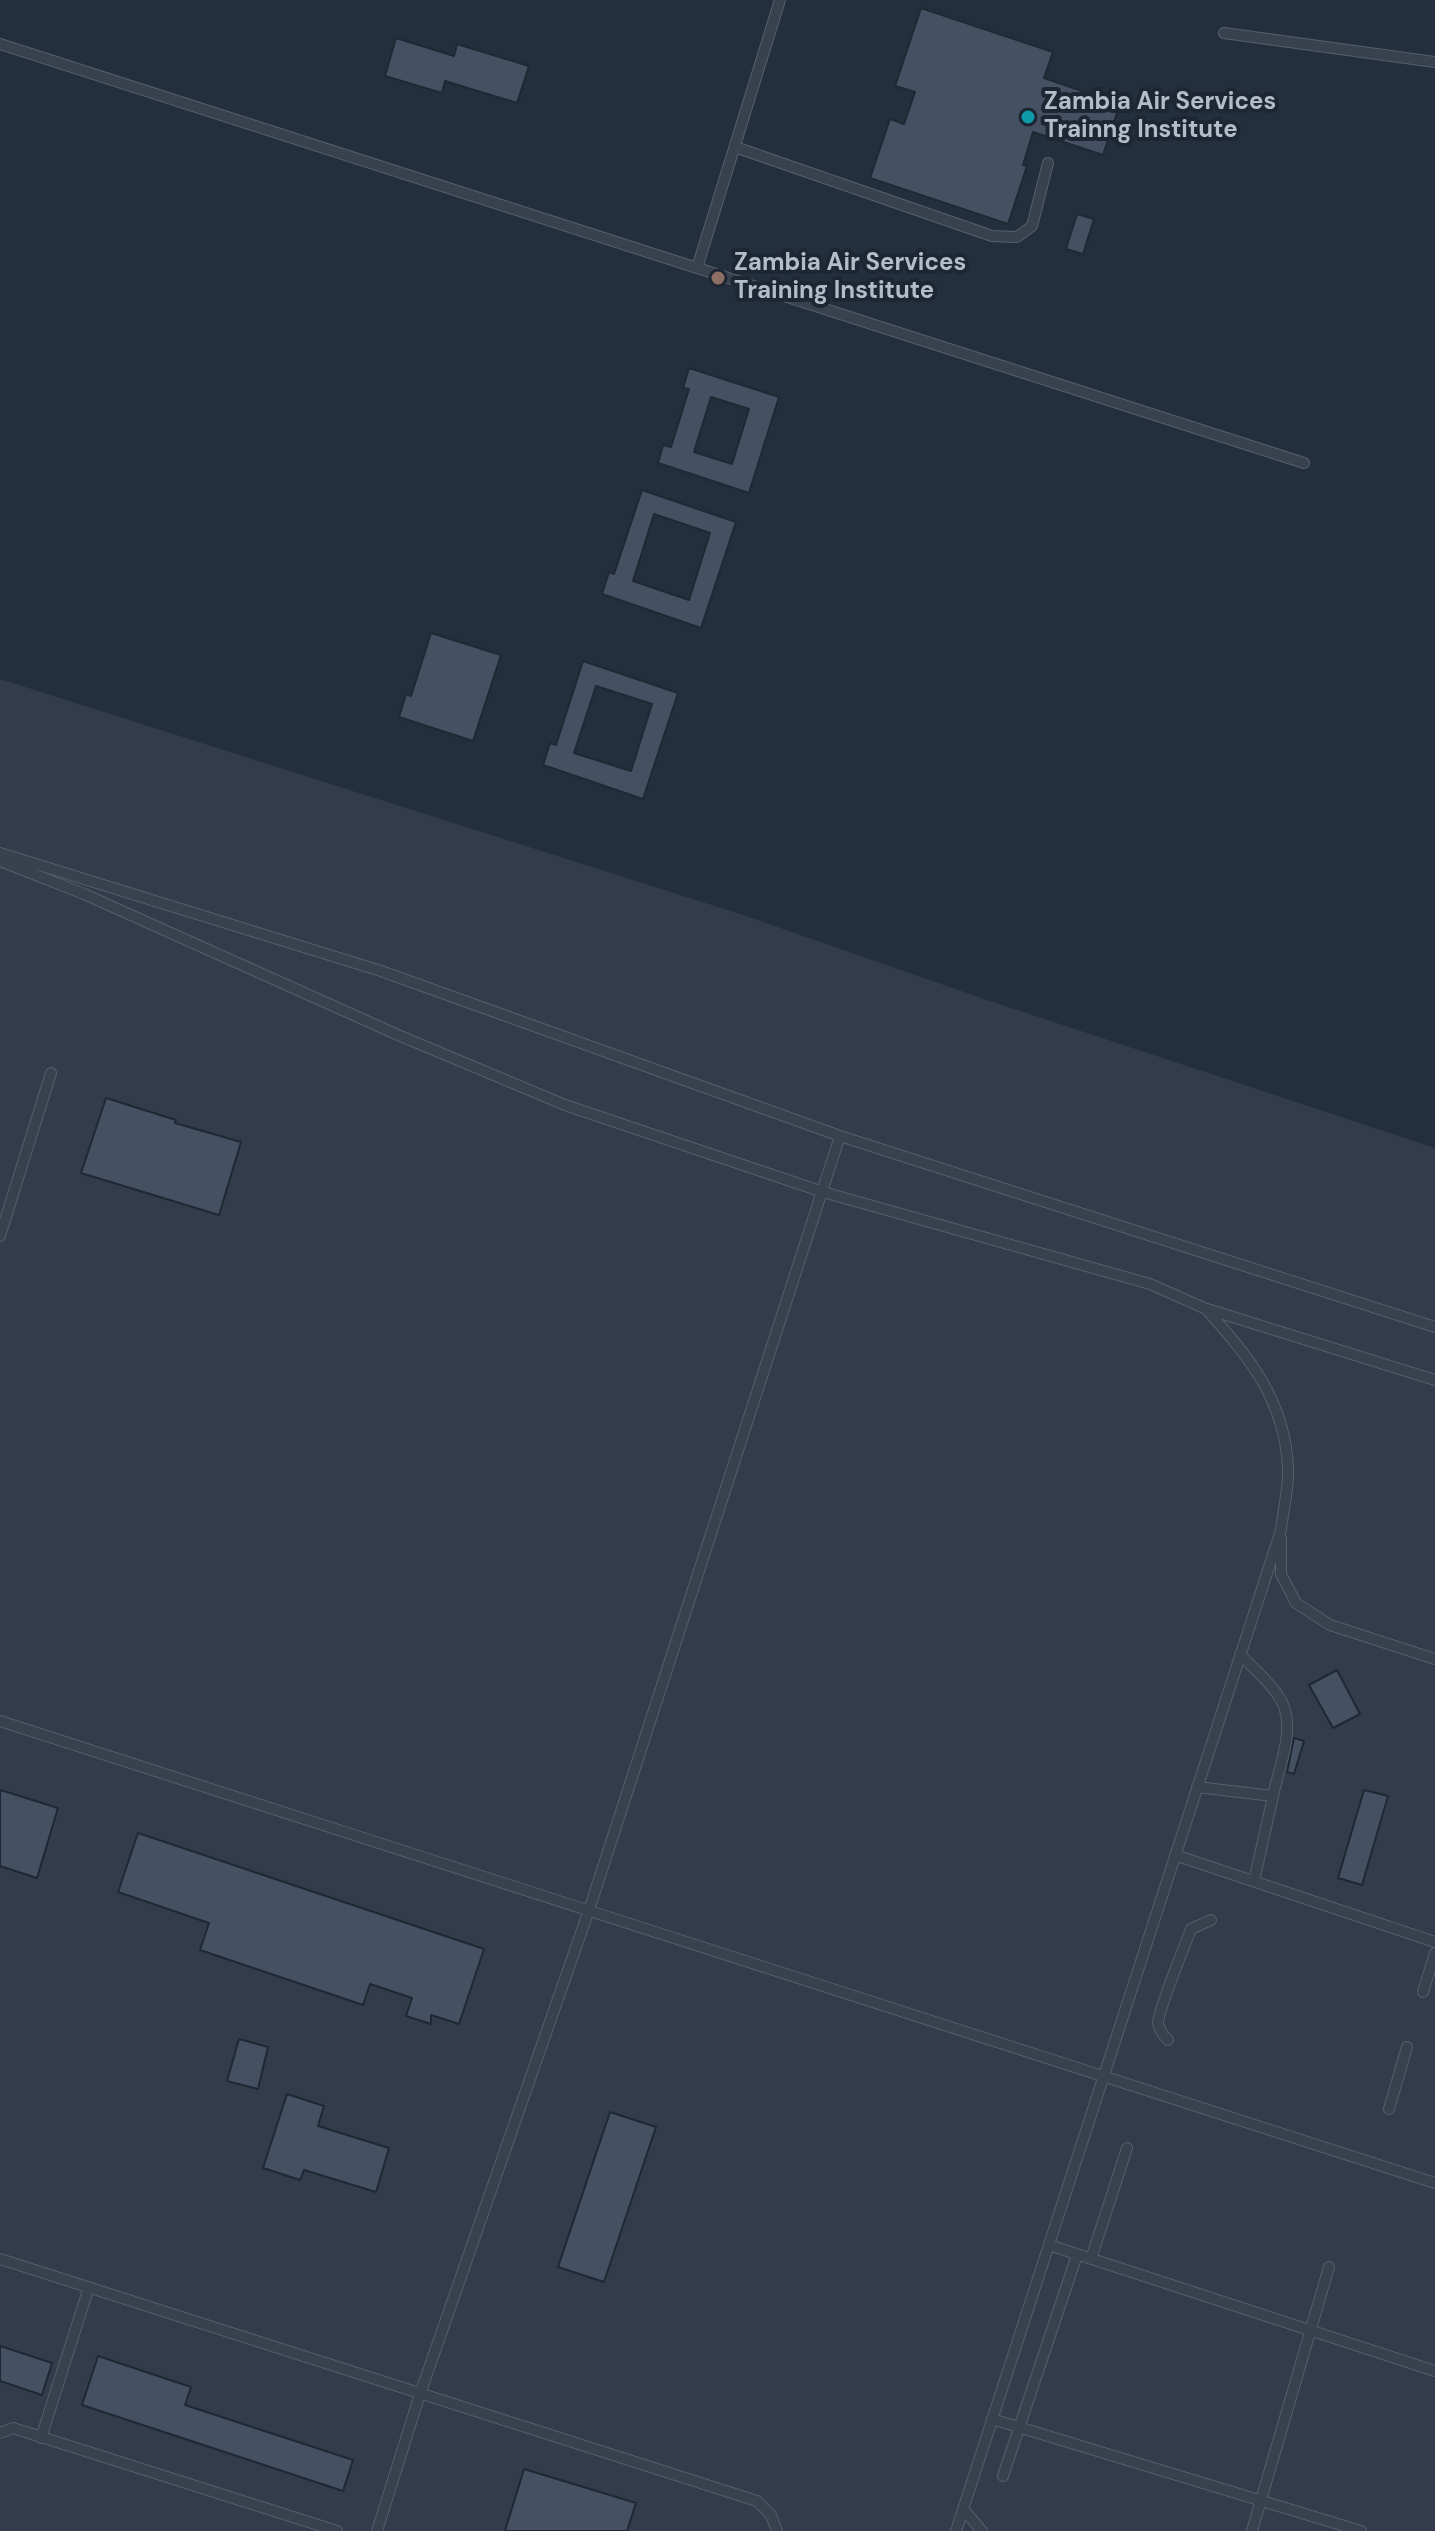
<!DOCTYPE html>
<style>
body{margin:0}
canvas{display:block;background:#242f3e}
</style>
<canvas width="1435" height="2531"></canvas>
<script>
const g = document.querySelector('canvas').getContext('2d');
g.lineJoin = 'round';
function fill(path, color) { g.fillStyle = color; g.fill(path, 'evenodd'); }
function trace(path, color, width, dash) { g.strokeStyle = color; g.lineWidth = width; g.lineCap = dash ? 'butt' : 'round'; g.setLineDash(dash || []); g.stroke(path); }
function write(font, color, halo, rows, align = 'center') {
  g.font = font + ' "DM Sans",sans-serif'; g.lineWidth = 8; g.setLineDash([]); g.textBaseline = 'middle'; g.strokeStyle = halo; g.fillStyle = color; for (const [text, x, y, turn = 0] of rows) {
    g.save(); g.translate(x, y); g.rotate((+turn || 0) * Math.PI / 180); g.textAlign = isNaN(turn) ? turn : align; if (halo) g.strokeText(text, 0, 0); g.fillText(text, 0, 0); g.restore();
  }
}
fill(new Path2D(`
 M0,679l743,236 238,83 454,150v1383h-1435z`), '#323c4b');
const building = new Path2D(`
 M921,8l132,44 -9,26 76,26 -17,51 -70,-23 -10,33 4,1 -19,58 -138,-46 20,-59 14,5 11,-32 -20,-6z
 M396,38l58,18 3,-12 72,22 -12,37 -72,-22 -3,12 -57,-17z
 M1077,214l17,5 -11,35 -17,-5z
 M689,368l90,29 -30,96 -91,-30 5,-18 8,2 18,-58 -6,-1zM711,397l38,12 -17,55 -38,-12z
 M642,490l94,32 -35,106 -99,-34 7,-22 5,2zM654,514l56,19 -21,67 -56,-19z
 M431,633l70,22 -28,86 -74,-24 7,-23 5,2z
 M583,661l95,32 -35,106 -100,-34 7,-22 6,2zM596,686l56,18 -21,67 -57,-18z
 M106,1098l70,22 -1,3 66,19 -22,73 -138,-42z
 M1337,1670l23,44 -27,14 -24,-43z
 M1294,1738l10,3 -10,33 -7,-2z
 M0,1790l58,18 -21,70 -37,-12z
 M1364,1790l24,6 -26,89 -24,-7z
 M138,1833l346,116 -25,75 -28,-9v9l-25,-8 6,-18 -42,-14 -7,21 -163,-55 9,-27 -91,-31z
 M239,2039l29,8 -10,42 -31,-8z
 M287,2094l37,12 -6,20 71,22 -13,44 -72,-22 -4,10 -37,-12z
 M610,2112l46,15 -52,155 -46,-15z
 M0,2346l52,17 -10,32 -42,-14z
 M98,2356l93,31 -6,18 168,55 -10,31 -261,-86z
 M524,2469l112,34 -9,28h-122z`);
fill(building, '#455162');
trace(building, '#1f2835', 2);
const service = new Path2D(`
 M1224,33l211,29
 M0,44l1304,419
 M735,147l257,89 25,1 15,-11 16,-63
 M697,268l83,-268
 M0,853l381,118 459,165 595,191
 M0,861l84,33 314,141 167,70 258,87 327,92 54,24 231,72
 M0,1236l51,-163
 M1281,1539v35l15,29 34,22 105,34
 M0,1721c478,155 957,306 1435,462
 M1197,1787l76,9c6,-30 25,-71 6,-99 -10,-16 -26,-29 -39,-43
 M1175,1855l260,87
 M1254,1881l19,-85
 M1423,1992l12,-39
 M1168,2040c-4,-4 -9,-11 -10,-17 0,-12 27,-78 33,-94l20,-9
 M1389,2109l18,-62
 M1049,2245l386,126
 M0,2259l757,242 14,14 6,16
 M1091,2259l36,-111
 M992,2419l369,112
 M0,2433l13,-5 324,103
 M41,2438l48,-151
 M1003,2476l74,-221
 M963,2509l19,22
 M377,2531l43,-137 169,-484 251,-774
 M956,2531l325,-1001c2,-20 8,-42 7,-62 -3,-68 -39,-111 -82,-159
 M1252,2531l77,-264`);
trace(service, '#565f6c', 12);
trace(service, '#38414e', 10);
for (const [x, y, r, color] of [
 [1028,117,8,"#0f9aa8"],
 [718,278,8,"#8d6e63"]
]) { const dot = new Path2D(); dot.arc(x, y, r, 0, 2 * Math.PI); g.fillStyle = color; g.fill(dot); trace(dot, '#1d2633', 3); }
write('bold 24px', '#b4bcc9', '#1d2633', [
 ["Zambia Air Services",1044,103],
 ["Trainng Institute",1044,131],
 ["Zambia Air Services",734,264],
 ["Training Institute",734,292]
], 'left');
</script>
